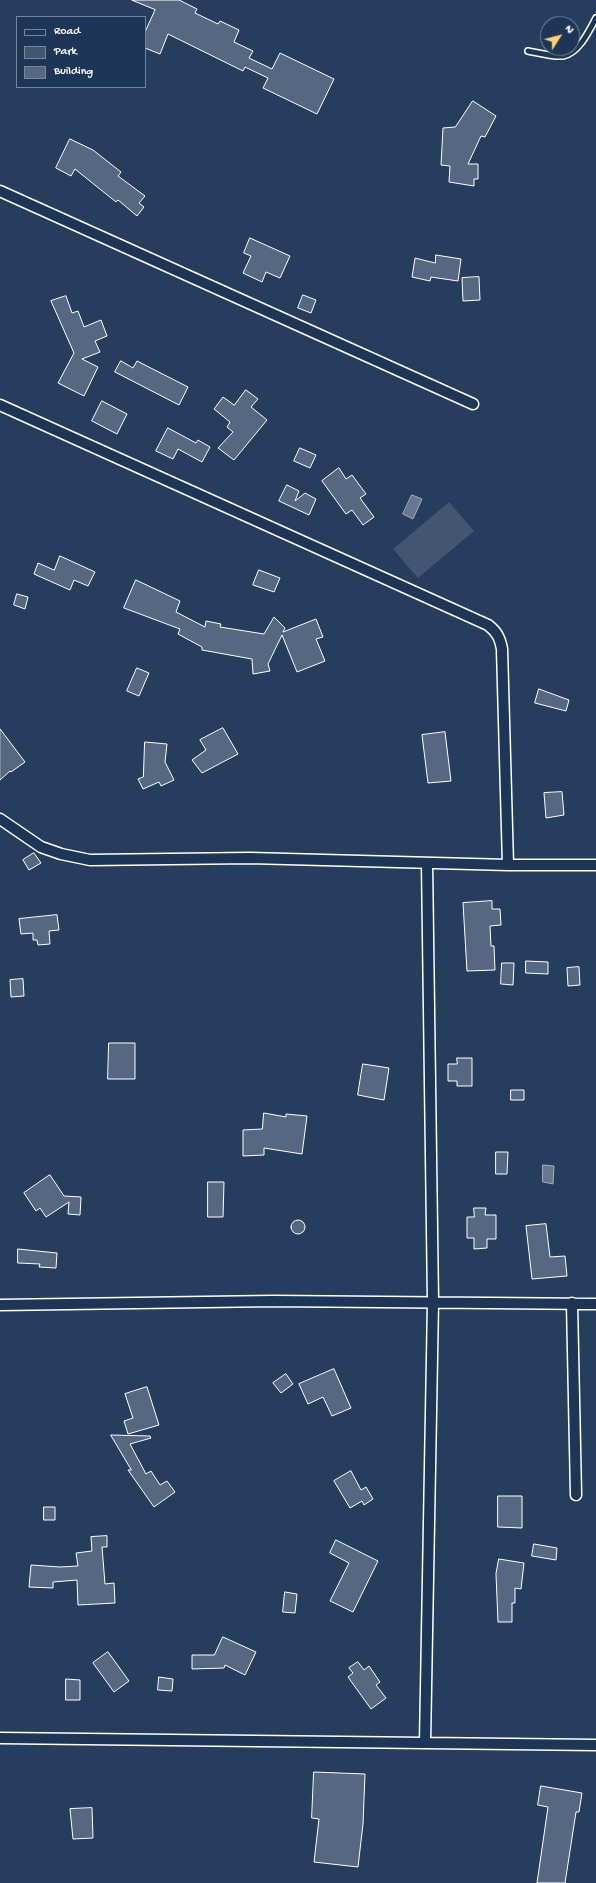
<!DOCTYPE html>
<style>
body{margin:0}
#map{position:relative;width:596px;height:1883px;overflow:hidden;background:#263d5e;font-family:"Gochi Hand",sans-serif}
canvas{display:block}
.legend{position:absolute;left:16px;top:16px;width:130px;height:72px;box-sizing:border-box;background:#1d3557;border:1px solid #77869a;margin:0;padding:5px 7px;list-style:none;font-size:12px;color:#fff}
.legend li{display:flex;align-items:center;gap:8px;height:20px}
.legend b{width:20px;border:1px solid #77869a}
.north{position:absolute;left:540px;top:16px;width:40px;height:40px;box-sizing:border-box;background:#1d3557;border:1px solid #77869a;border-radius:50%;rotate:54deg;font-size:11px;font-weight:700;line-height:16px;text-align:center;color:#fff}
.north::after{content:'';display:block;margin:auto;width:14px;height:18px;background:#ffd166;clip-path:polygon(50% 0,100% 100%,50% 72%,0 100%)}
</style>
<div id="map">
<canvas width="596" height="1883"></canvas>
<ul class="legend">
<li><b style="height:5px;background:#1d3557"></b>Road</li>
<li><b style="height:11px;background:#425672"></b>Park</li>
<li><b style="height:11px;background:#556781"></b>Building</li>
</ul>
<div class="north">N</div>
</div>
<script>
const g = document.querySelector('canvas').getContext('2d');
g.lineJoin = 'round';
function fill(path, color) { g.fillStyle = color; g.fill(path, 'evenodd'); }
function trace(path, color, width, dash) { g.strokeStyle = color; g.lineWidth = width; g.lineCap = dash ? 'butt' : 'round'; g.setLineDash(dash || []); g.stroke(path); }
fill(new Path2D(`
 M449,502l25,29 -56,47 -25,-29z`), '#425672');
const water = new Path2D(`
 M412,495l10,4 -9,20 -10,-5z
 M543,1165l11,1 -1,18 -10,-2z`);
fill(water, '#67788e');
trace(water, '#a4aebb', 1);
const building = new Path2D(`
 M132,0h47l18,9 -2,4 23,11 2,-3 19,9 -5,12 19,9 -4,7 23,11 8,-16 54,26 -17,35 -54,-26 5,-10 -23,-11 -2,4 -75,-37 -8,20 -15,-6v-16l10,-22z
 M473,101l23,15 -11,21 -4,-1 -13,28h10v15h-4v7l-25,-4 1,-16 -9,-1 2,-37 12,-1z
 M70,139l23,11 28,22 -3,4 27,20 -6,7 5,4 -7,9 -19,-16 -2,2 -41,-33 -4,7 -15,-8z
 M250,238l40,18 -10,22 -14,-6 -4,10 -19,-9 8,-17 -7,-3z
 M436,255l25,4 -3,22 -27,-4 -1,4 -18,-4 3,-19 20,5z
 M479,277l1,23 -17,1 -1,-23z
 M303,295l13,5 -5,13 -13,-5z
 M66,296l6,17 6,-2 6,16 17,-7 6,16 -12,5 5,11 -18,7 16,8 -14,29 -26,-13 16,-30 -23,-52z
 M121,361l12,7 4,-7 51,26 -9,18 -64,-33z
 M246,390l12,9 -7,8 16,13 -33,40 -16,-12 15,-16 -6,-5 3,-5 -16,-13 9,-12 11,8z
 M102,401l25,13 -10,20 -25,-13z
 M168,428l28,15 2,-3 12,7 -8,15 -24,-13 -5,10 -17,-8z
 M300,448l16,7 -6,13 -16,-7z
 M339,468l7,11 6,-4 14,19 -6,4 14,19 -11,8 -11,-15 -6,4 -24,-33z
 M287,485l12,6 -4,10 10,-8 11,6 -7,16 -30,-14z
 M60,556l35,16 -7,14 -14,-6 -4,10 -36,-16 4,-11 16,7z
 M259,570l21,8 -6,14 -21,-7z
 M136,580l44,21 -4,11 29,15 1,-6 15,3 -1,3 44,7 10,-17 11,11 -2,4 33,-13 7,18 -7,2 9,22 -28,11 -15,-37 -14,29 2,7 -17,3 -1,-15 -50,-9v-3l-24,-13 2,-5 -56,-21z
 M17,594l11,3 -3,12 -11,-4z
 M137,668l12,5 -10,23 -12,-5z
 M539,689l30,11 -3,11 -31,-8z
 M223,728l15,26 -36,19 -10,-13 14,-10 -6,-10z
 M0,729l25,33 -14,10 -1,-1 -10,9z
 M445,732l6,49 -23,2 -6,-48z
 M145,742l22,2 -2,18 9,18 -13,6 -2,-4 -16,7 -5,-10 5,-2z
 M562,792l2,23 -18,3 -2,-25z
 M34,853l7,10 -12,7 -6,-10z
 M492,901v8h8l1,16 -11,1 1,20h3l1,24 -28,1 -4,-68z
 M57,915l2,15 -10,1 1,13 -12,1 -1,-5h-4v-7l-12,1 -2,-15z
 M526,961l22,1v12l-22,-1z
 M502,963h12l-1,22 -12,-1z
 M579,967l1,18 -12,1 -1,-18z
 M23,979l1,17 -13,1 -1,-17z
 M109,1043h26v36h-27z
 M457,1058h15v28h-15v-5h-9v-17h9z
 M363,1064l26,4 -5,32 -26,-5z
 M511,1090h13v10h-13z
 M264,1113l22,4v-3l21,2 -5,38 -38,-6v7l-21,1v-26l19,-1z
 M496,1152h12l-1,22h-11z
 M50,1175l14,21 17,1 -1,18 -12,-1 1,-12 -23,15 -6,-9 -4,3 -12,-18z
 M208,1182h16l-1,35h-15z
 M474,1208h12l-1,7h11v24h-9v9l-13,1v-11h-7v-21h7z
 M291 1227a7 7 0 1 1 14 0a7 7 0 1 1-14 0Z
 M546,1224l4,33 15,-1 2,20 -35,3 -6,-53z
 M18,1249l39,4 -1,15 -17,-1 1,-3 -22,-1z
 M334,1369l17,39 -19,8 -9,-19 -15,7 -9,-20z
 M286,1374l7,10 -12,9 -8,-10z
 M147,1387l12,38 -31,9 -4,-13 9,-3 -8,-24z
 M111,1435l39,1 1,2 -21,6 16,30 5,-3 9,14 7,-4 8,11 -21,15 -26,-37h3z
 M351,1471l10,19 5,-3 7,12 -9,6 -2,-4 -12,7 -16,-27z
 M498,1496h24v32l-24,-1z
 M44,1507h11v13h-11z
 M107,1536v11h-5l3,37 9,-1 1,20 -37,2 -1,-25 -24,2v6l-24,-1 2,-22 29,2 18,-1 -2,-13 16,-2 -1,-14z
 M336,1540l42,21 -25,51 -23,-11 19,-38 -19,-10z
 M534,1544l23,4 -1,12 -24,-4z
 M499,1559l25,4 -3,26 -6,-1v15h-3v19h-14l-2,-48z
 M285,1592l12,2 -2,19 -12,-1z
 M223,1637l33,15 -11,23 -20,-10 -1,3 -32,1v-14h22z
 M108,1652l21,29 -15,11 -21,-29z
 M358,1662l6,8 5,-4 11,16 -4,3 10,13 -15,11 -23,-32 5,-4 -4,-5z
 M159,1677l14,2 -1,12 -14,-1z
 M66,1679l14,1v20h-14z
 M314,1772l51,2 -2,50 -5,43 -44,-5 5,-43 -7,-1z
 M541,1786l41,7 -3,19h-3l-11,71h-28l11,-76 -10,-2z
 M92,1808l1,30 -20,1 -3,-30z`);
fill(building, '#556781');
trace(building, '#fff', 1);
const lane = new Path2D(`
 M528,51c10,2 27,6 35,5 16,-3 26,-25 33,-38`);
const street = new Path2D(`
 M0,191l473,213
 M0,405l488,220c9,7 12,13 14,24l6,216
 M0,819l41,28 20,7 29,6 160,-2 258,7h88
 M572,1303l4,192
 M0,1305l273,-4 323,3
 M0,1738l596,7
 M425,1743l8,-441 -6,-439`);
trace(lane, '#fff', 8);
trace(street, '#fff', 13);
trace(lane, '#1d3557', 5);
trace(street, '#1d3557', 10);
</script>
